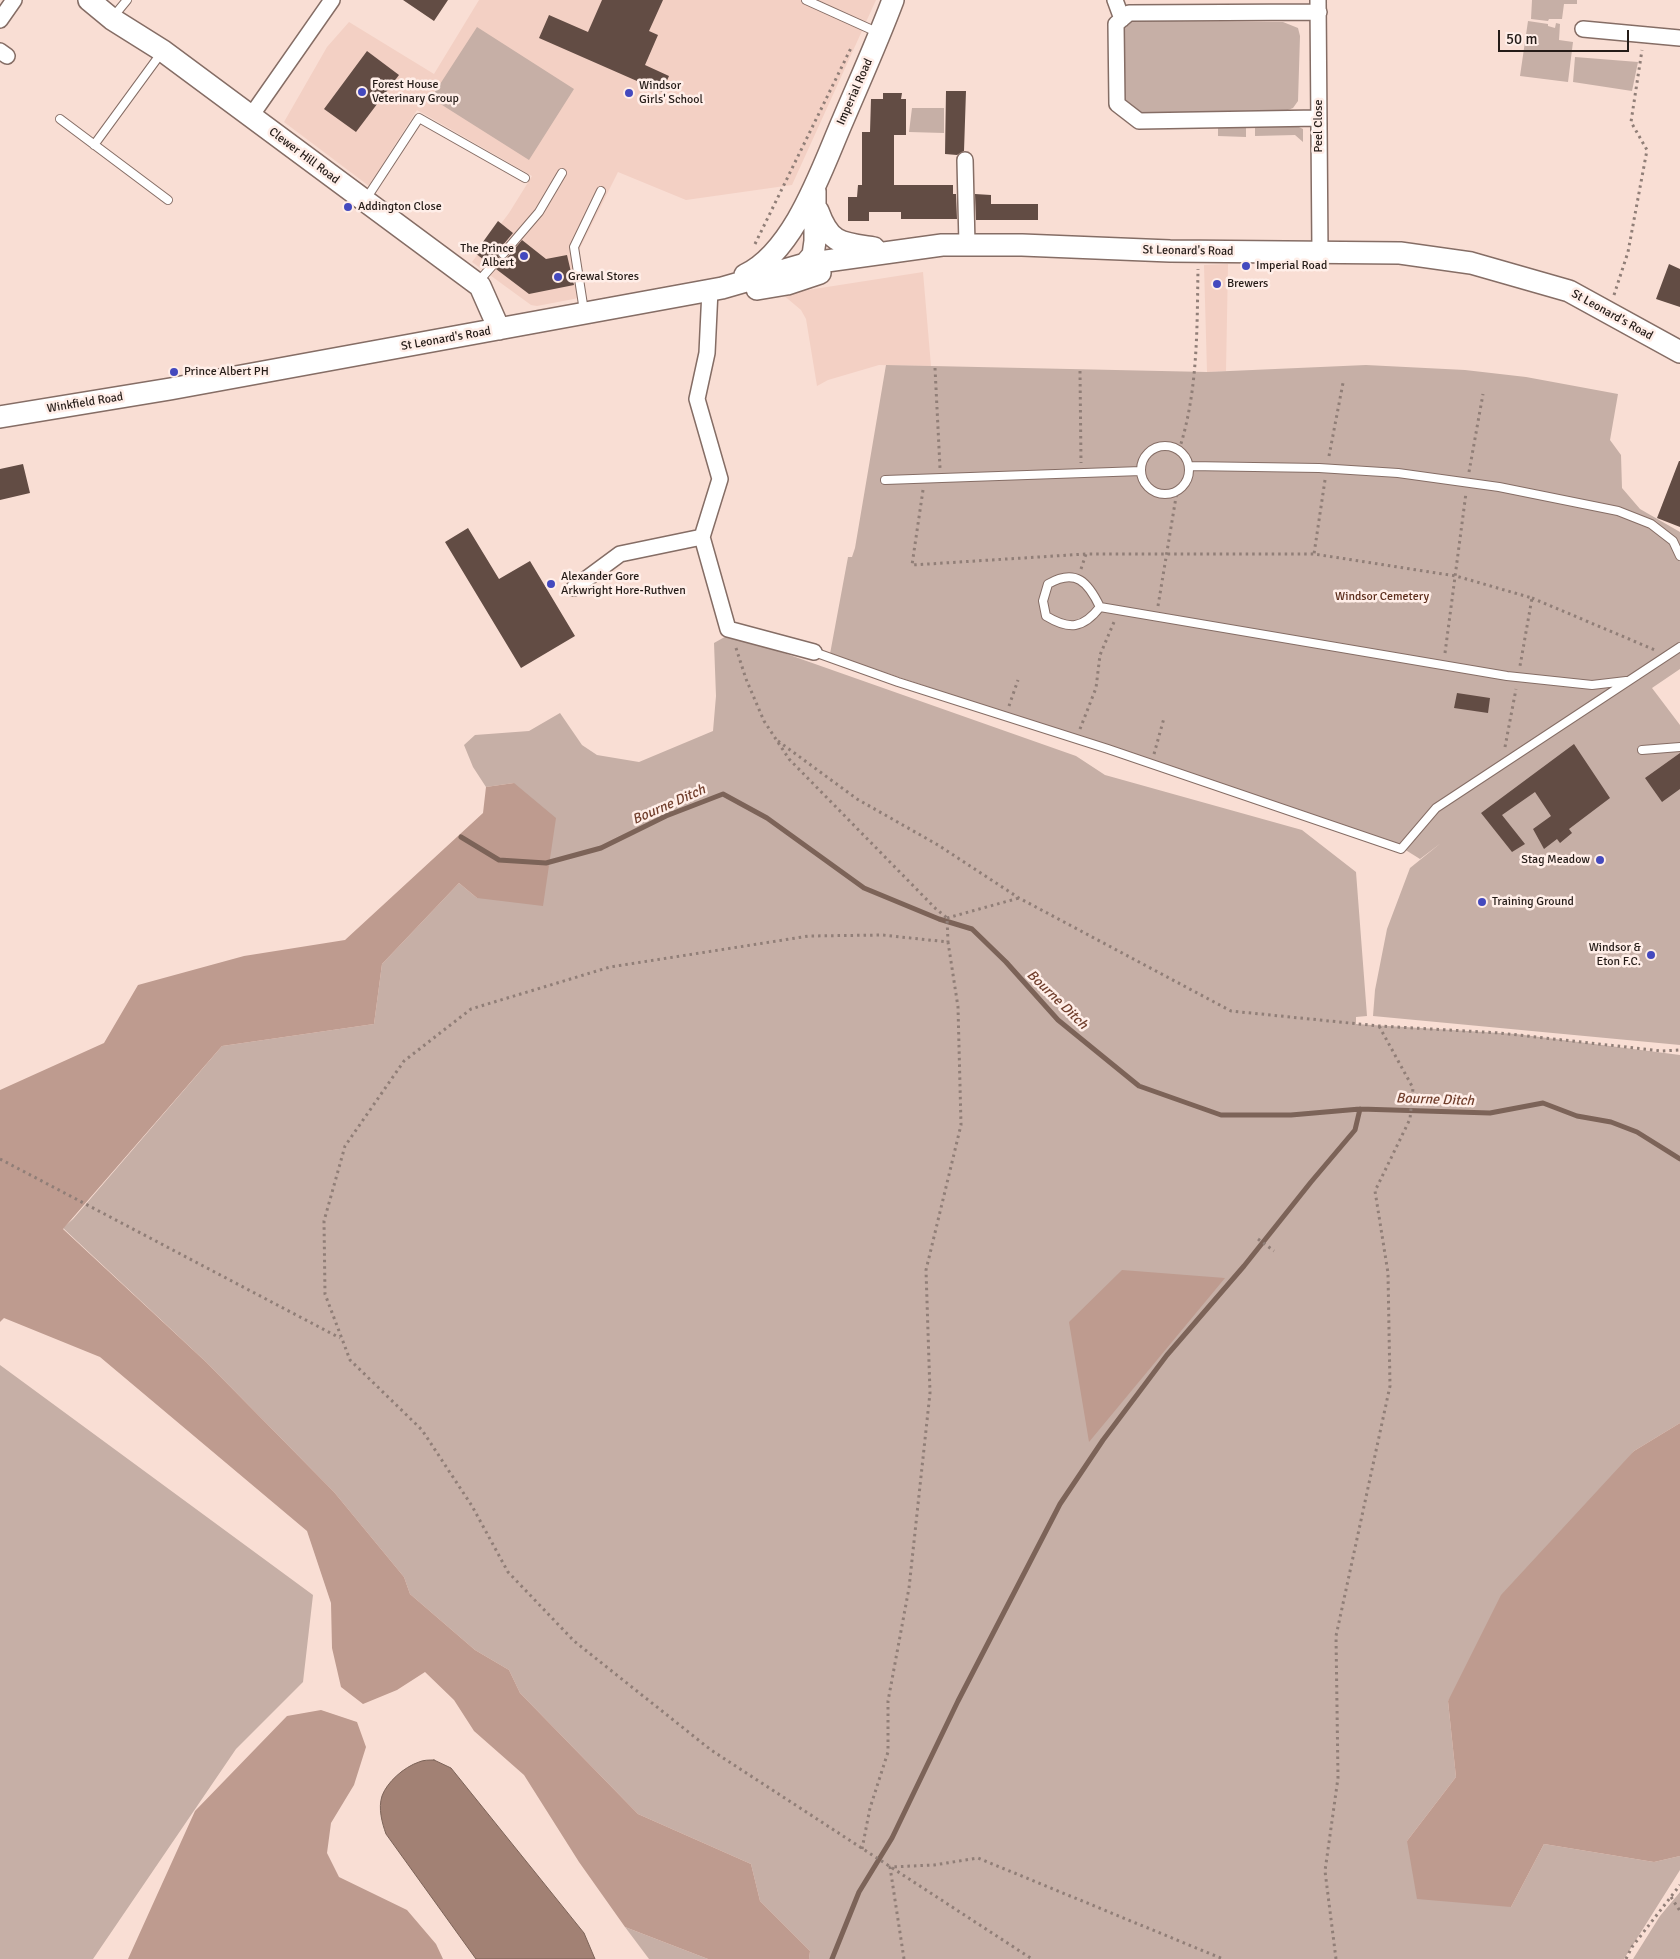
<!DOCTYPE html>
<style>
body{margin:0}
#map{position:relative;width:1680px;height:1959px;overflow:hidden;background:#f9ded4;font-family:Signika,sans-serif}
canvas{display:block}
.scale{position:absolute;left:1498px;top:30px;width:131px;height:22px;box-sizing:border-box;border:2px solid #251c18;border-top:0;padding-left:6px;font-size:15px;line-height:18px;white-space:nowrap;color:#251c18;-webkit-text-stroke:4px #ffeee8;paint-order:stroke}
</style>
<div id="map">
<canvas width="1680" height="1959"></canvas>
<div class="scale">50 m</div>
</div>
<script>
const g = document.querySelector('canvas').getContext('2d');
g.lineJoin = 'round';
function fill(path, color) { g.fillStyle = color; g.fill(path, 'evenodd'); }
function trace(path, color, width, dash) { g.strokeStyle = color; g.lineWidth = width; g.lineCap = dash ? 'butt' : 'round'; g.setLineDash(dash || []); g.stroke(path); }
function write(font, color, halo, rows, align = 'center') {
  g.font = font + ' Signika,sans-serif'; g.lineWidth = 5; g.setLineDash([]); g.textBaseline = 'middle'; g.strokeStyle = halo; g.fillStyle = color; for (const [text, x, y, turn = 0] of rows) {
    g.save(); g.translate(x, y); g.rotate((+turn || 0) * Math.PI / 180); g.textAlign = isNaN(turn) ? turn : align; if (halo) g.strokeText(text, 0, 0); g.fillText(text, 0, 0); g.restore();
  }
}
fill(new Path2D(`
 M479,0h397l-84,185 -106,15 -68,-28 -39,78 -3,1 8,46 -47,9 -6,-1 -59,-43 37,-49 23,-37 -115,-66 -48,76 -85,-64 43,-75 22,-25 85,52z
 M1228,264l-2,107 -19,1 -3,-107z
 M923,272l8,94 -52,-1 -51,15 -11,6 -11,-67 -5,-9 -19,-16z`), '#f3d0c4');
fill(new Path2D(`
 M1532,0h45v4h-13l-2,15h-13l-1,2 -17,-2z
 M1132,21l151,1 15,6 2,8 -2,65 -5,7 -5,2 -149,3 -16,-13 1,-73z
 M1528,21l20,3v2l7,2 1,-5 4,1 -1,16 14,2 -5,40 -48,-6z
 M477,27l97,62 -45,71 -98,-62z
 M1575,57l63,5 -6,29 -59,-9z
 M912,108h32v25l-35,-1z
 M1255,124l40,1 8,4v13l-8,-7 -40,1z
 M1218,125h28v12l-28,-1z
 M886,365l321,7 159,-7 99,5 61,7 92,17 -8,46 11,15 1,33 18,21 40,23v137l-28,19 28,37v320l-307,-29 2,-26 12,-61 23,-61 31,-25 -21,16 -16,-10 -49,-19 -525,-176 18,-97h4l3,-9z
 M730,634l346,122 29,19 197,55 54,42 11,144 -11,1v7l160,10 164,21v368l-46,28 -186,250 8,76 -49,64 104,66 33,-63 110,18 26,-6v14l-56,89h-815l1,-8 -50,-50 -9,-37 -113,-50 -118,-121 -11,-23 -34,-20 -65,-56 -6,-17 -70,-85 -128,-130 -143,-134 10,-9 149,-173 152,-22 8,-60 77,-81 18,15 37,-115 -28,4 -13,-20 -9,-22 11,-10 54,-4 31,-18 22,32 15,10 42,7 74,-31 3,-35 -2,-53z
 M0,1365l313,230 -10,87 -67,67 -143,210h-93z
 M1680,1892v67h-47l27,-43z
 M625,1927l83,32h-59z`), '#c6afa6');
fill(new Path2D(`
 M514,783l42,35 -13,88 -66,-8 -18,-15 -77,81 -8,60 -152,22 -159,183 143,133 128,130 70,85 6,17 65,56 34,20 11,23 118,121 113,50 9,37 50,50 -1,8h-101l-83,-32 -46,-65 -55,-87 -50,-44 -20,-31 -29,-28 -28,18 -34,14 -22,-17 -9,-39 -1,-45 -24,-72 -207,-174 -96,-39 -4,4v-232l104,-47 34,-58 106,-29 101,-16 138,-127 3,-26z
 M1122,1270l103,8 -136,164 -20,-120z
 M1680,1423v433l-26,6 -110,-18 -33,63 -94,-8 -10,-58 49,-64 -8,-76 53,-106 133,-144z
 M321,1710l36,12 9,25 -12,38 -23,38 -4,30 12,24 68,33 29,34 7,15h-315l67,-148 92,-95z`), '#be9b8f');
const water = new Path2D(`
 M434,1760l17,8 133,165 11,26h-119l-90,-125c-4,-11 -8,-26 -4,-38 5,-14 22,-29 37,-34 4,-2 10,-2 15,-2z`);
fill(water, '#a28174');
trace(water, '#7c6358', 1);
trace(new Path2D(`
 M461,837l38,23 47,3 55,-15 65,-32 57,-22 44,24 97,70 75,31 33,10 34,33 52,58 81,66 82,29h70l69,-6 130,4 53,-10 34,13 34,6 26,10 43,27
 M832,1959l27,-67 33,-54 66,-137 102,-197 43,-64 64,-85 77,-89 67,-84 44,-52 5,-21`), '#7c6358', 5);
fill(new Path2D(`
 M403,0h45l-14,21z
 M602,0h61l-14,31 9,4 -13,30 24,11 -7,16 -123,-54 10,-23 39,17z
 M367,51l32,24 -43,57 -32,-23z
 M946,91h20l-2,60 -7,4 -12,-1z
 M883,93h19l-1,6h5v36h-12v50h59v9h3l1,25h-56v-7h-32v9h-21v-24h9l1,-12h4v-53h8l1,-33h12z
 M975,194l16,1v9h47v16h-62z
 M498,221l15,12 -15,18v4l2,4 7,-1 15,-18 24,19 21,-4 7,30 -45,9 -33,-25 1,-4 -2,-3 -4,-1 -3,2 -13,-10z
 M1669,264l11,5v38l-24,-8z
 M1679,461h1v66l-23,-9z
 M23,464l7,29 -30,7v-31z
 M468,528l31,51 31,-18 45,75 -54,32 -76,-126z
 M1457,693l33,5 -2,15 -34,-5z
 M1574,744l36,54 -41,31 3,4 -12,10 -3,-4 -13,10 -11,-20 18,-13 -16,-24 -33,23 23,29 -13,8 -31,-39z
 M1680,753v36l-18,13 -17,-24z`), '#624c44');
const lane = new Path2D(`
 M806,0l73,33
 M113,17l14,-17
 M60,119l108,81
 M94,145l68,-93
 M366,199l53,-81 106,60
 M503,254l36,-42 23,-39
 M478,282l14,-16
 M584,311l-10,-64 27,-56
 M1141 470a24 24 0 1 1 48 0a24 24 0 1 1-48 0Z
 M1189,466l130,2 79,5 101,14 119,24 33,13 22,17 7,15
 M885,480l256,-9
 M1100,607c-12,-25 -24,-39 -52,-23l-5,17 3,15c23,14 37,13 54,-9l407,69 85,9 34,-4
 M814,652l84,30 210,67 293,100 35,-41 244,-161
 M1642,750l38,-3`);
const street = new Path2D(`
 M1115,0l7,19
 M1318,0l2,252
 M1319,12l-190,1 -13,11 1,80 22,17 180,-3
 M0,20l14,-20
 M1583,29l97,9
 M0,51l7,5
 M251,116l81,-116
 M965,160l2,85
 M702,537l26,92 86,23
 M574,588l46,-34 82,-17 18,-58 -23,-80 10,-46 3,-63`);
const secondary = new Path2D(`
 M89,0l23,19 51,32 317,235 19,43
 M818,211c12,33 23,32 56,37
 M800,270l13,-15 2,-14v-50
 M745,275c50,-24 77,-107 98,-155 17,-40 35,-80 50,-120
 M757,289l30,-5 33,-11
 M0,417l170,-28 552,-101 83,-24 137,-19h80l148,6 230,2 71,10 98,28 111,61`);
trace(lane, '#856d65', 10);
trace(street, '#856d65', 18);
trace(secondary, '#856d65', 24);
trace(new Path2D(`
 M755,244l96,-196
 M1614,295l14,-43 19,-102 -16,-28 11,-72
 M935,368l5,100
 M1080,371l1,92
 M1179,450c19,-58 18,-121 19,-181
 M1329,456l14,-73
 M1469,472l14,-78
 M1325,480l-11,74 142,22 76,22 -12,68
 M923,490l-11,75 174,-11
 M1081,569l5,-15h228
 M1532,598l123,52
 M1158,606l19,-115
 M736,648l10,31 18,42 25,38 146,149 12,10 1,24
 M1445,653l21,-160
 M1009,706l9,-26
 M1080,729l16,-41 4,-33 14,-33
 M778,741l79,58 81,46 81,53 212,113 148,15 121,7 162,18 18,-1
 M1505,747l11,-58
 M1154,754l10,-36
 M947,918l72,-20
 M0,1159l340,179
 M1258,1239l16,12
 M862,1849l8,-41 18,-56v-51l21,-113 21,-195 -4,-123 35,-145 -3,-118 -10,-65 -66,-7 -73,1 -199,31 -139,42 -67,52 -59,85 -21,75 1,73 25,66 72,70 50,76 36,66 66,69 137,109 321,209
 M1671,1897l9,14
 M904,1959l-14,-92 44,-2 44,-7 245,101
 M1336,1959l-11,-88 13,-93 -2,-142 54,-250 -2,-113 -13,-82 35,-72 3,-31 -34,-62
 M1626,1959l6,-12 48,-62`), '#907e77', 3, [2.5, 4]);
trace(lane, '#fff', 8);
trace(street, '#fff', 15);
trace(secondary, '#fff', 21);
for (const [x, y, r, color] of [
 [362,92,5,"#4449be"],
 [629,93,5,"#4449be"],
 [348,207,5,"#4449be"],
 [524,256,5,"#4449be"],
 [1246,266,5,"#4449be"],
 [558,277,5,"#4449be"],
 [1217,284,5,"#4449be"],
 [174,372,5,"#4449be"],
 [551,584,5,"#4449be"],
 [1600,860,5,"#4449be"],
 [1482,902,5,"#4449be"],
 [1651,955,5,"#4449be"]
]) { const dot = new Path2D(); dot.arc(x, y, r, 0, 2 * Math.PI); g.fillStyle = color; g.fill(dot); trace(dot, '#ffeee8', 2); }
write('12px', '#251c18', '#ffeee8', [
 ["Forest House",372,85],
 ["Veterinary Group",372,99],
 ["Windsor",639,86],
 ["Girls' School",639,100],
 ["Addington Close",358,207],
 ["The Prince",514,249,"right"],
 ["Albert",514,263,"right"],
 ["Imperial Road",1256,266],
 ["Grewal Stores",568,277],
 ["Brewers",1227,284],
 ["Prince Albert PH",184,372],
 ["Alexander Gore",561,577],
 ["Arkwright Hore-Ruthven",561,591],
 ["Stag Meadow",1590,860,"right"],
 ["Training Ground",1492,902],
 ["Windsor &",1641,948,"right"],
 ["Eton F.C.",1641,962,"right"]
], 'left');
write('12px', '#251c18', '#ffeee8', [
 ["Imperial Road",855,92,-66],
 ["Peel Close",1319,126,-90],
 ["Clewer Hill Road",304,156,37],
 ["St Leonard's Road",1188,251,1],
 ["St Leonard's Road",1612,315,29],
 ["St Leonard's Road",446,339,-10],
 ["Winkfield Road",85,403,-9]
]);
write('12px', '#5c2d1b', '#ffeee8', [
 ["Windsor Cemetery",1382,597]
]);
write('italic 14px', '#713f2d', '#ffeee8', [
 ["Bourne Ditch",669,805,-24],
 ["Bourne Ditch",1057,1000,44],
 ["Bourne Ditch",1435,1100,2]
]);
</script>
